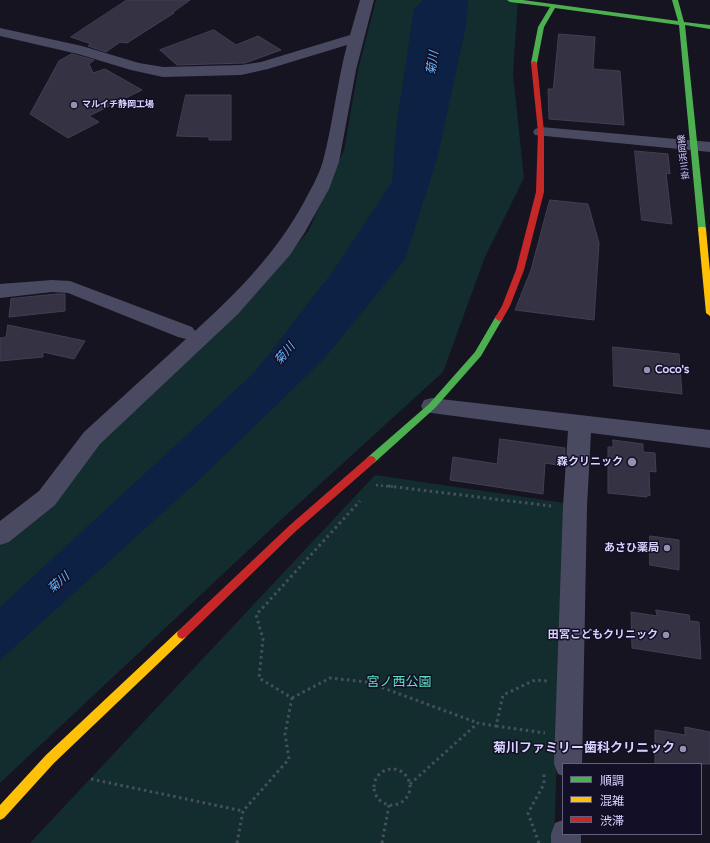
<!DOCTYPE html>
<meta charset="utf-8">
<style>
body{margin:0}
#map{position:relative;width:710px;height:843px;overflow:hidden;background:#161421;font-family:"Varela Round","Noto Sans JP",sans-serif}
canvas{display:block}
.legend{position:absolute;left:562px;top:763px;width:140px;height:72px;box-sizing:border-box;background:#130f26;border:1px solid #625e7d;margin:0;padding:5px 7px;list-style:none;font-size:12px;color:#d9d4ff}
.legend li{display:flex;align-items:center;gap:8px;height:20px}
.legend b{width:20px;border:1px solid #625e7d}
</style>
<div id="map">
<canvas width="710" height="843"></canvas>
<ul class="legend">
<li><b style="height:5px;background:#4caf50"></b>順調</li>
<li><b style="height:5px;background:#ffc107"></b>混雑</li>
<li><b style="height:5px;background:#c62828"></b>渋滞</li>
</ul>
</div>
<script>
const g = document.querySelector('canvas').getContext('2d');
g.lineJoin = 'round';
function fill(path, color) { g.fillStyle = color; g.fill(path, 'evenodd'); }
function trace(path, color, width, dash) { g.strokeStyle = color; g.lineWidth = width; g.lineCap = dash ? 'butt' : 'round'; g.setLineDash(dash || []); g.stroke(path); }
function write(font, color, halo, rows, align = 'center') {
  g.font = font + ' "Varela Round","Noto Sans JP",sans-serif'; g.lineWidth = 3; g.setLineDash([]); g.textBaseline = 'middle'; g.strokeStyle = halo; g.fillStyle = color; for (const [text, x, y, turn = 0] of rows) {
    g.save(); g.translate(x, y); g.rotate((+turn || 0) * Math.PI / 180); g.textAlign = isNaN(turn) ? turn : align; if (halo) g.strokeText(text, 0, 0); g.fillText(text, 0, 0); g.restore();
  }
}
fill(new Path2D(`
 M376,0h142l-5,74 11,104 -39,79 -42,115 -172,157 -271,254v-237l45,-39 47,-59 118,-109 52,-52 47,-57 35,-80 14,-80z
 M375,475l190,28 -11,340h-524z`), '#132c2d');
fill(new Path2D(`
 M423,0h45l-2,26 -29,133 -32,100 -80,99 -125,121 -200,181v-53l255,-235 78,-101 59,-89 5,-62 17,-111z`), '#0d2144');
const building = new Path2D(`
 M127,0h63l-18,13h2l-47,30 -7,-1 -14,10 -18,-6 3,-2 -20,-7z
 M214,30l22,15 22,-9 23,14 -36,13 -68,2 -17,-15z
 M559,34l36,3 -2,32 27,2 4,54 -75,-6 -1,-30h5z
 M72,54l22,6 -5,4 4,9 12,-4 37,21 -53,26 10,6 -31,16 -38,-24 29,-53z
 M186,95h45v45h-22v-3l-32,-1z
 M635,151l33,3 2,20 -4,-1 6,51 -30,-4z
 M550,200l38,4 11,39 -5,77 -79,-10 16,-40z
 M56,294h9v17l-56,6 2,-18z
 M8,325l77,16 -11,18 -31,-7v5l-43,4v-23l6,-1z
 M613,347l66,7 3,40 -68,-8z
 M500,439l65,9 -1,18 -19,-3 -2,31 -93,-14 3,-23 44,7z
 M613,440l30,4v8l12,1 1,19 -7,-1 1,25 -3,-1v2l-39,-4v-46h5z
 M650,536l29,4v30l-29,-5z
 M656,610l33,5 1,6 9,1 2,37 -69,-11 -1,-36 26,4z
 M685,727l25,5v32h-55v-34l30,5z`);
fill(building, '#343243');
trace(building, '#433f54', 1);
trace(new Path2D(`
 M376,485l20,2`), '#44505f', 2.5, [2, 3]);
trace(new Path2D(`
 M388,486l163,20
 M292,698l38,-20 37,4 111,41
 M496,726l49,7
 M374 787a18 18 0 1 1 36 0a18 18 0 1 1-36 0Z
 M91,779l152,32
 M410,784l68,-61 18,3 7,-31 32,-15 12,1
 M237,843l6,-32 46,-52 -4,-25 7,-36 -33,-20 4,-39 -7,-24 104,-114
 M382,843l7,-38
 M539,843l-11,-30 16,-29v-11`), '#44505f', 3, [2.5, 3.5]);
fill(new Path2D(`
 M360,0h14l-18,70 -17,92 -10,27 -24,43 -15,23 -52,59 -138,130 -45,61 -46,37 -9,3v-24l39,-30 45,-59 102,-93 -8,-2 -110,-44 -16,-1 -52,6v-14l52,-4 18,1 122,46 3,4c42,-38 82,-79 109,-129 7,-13 15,-27 19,-41 10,-38 14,-78 24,-116l-79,24 -27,6 -78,2 -32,-7 -53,-16 -78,-18v-8l82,18 57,17 24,4 78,-2 20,-3 89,-27z
 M541,127l169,15v10l-175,-17 -2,-3 2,-3z
 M432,398l278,32v18l-119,-15 -4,73 -5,258h-19v12l-5,-2 -4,-10 9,-258 5,-75 -144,-19 -3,-6 3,-6z
 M563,820v14h18v9h-30v-9l4,-11z`), '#4a4962');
fill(new Path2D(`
 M507,0h16l155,21 -6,-21h6l6,22 26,3v4l-25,-4 21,204 -1,2h-6l-1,-2 -19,-204 -124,-17 -11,19 -7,36 -3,2 -3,-2 7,-36 12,-20 -40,-5z
 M499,315l4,3 -22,38 -46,52 -61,55h-6l-2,-3 2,-3 61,-53 46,-52 21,-36z`), '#4caf50');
fill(new Path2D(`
 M699,227h6l1,2 4,43v44l-4,-3 -8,-84z
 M182,629l4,2 1,3 -1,3 -132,126 -50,55 -4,2v-15l46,-50 132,-124z`), '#ffc107');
fill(new Path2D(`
 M534,61l3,2 7,69v60l-20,78 -14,36 -8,14 -3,1 -4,-3 7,-12 14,-36 20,-78 2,-60 -7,-69z
 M371,456l3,1 2,3 -2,3 -78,68 -110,106 -4,2 -4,-2 -1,-3 1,-3 112,-106 78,-68z`), '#c62828');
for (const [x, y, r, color] of [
 [74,105,4,"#9591b1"],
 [647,370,4,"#9591b1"],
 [632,462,5,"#9591b1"],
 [667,548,4,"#9591b1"],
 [666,635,4,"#9591b1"],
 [683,749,4,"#9591b1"]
]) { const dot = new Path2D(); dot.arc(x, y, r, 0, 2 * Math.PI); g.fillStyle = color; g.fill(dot); trace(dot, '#130f26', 1.5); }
write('bold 9px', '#d9d4ff', '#130f26', [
 ["マルイチ静岡工場",82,105]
], 'left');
write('9px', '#d9d4ff', '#130f26', [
 ["掛川浜岡線",684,157,-96]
]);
write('bold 11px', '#d9d4ff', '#130f26', [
 ["Coco's",655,370,"left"],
 ["森クリニック",623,462],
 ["あさひ薬局",659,548],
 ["田宮こどもクリニック",658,635]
], 'right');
write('italic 12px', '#62b6ff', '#130f26', [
 ["菊川",433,63,-82],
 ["菊川",285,354,-50],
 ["菊川",59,583,-41]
]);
write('13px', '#5fe0c0', '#130f26', [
 ["宮ノ西公園",399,683]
]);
write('bold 13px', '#d9d4ff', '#130f26', [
 ["菊川ファミリー歯科クリニック",675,749]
], 'right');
</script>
